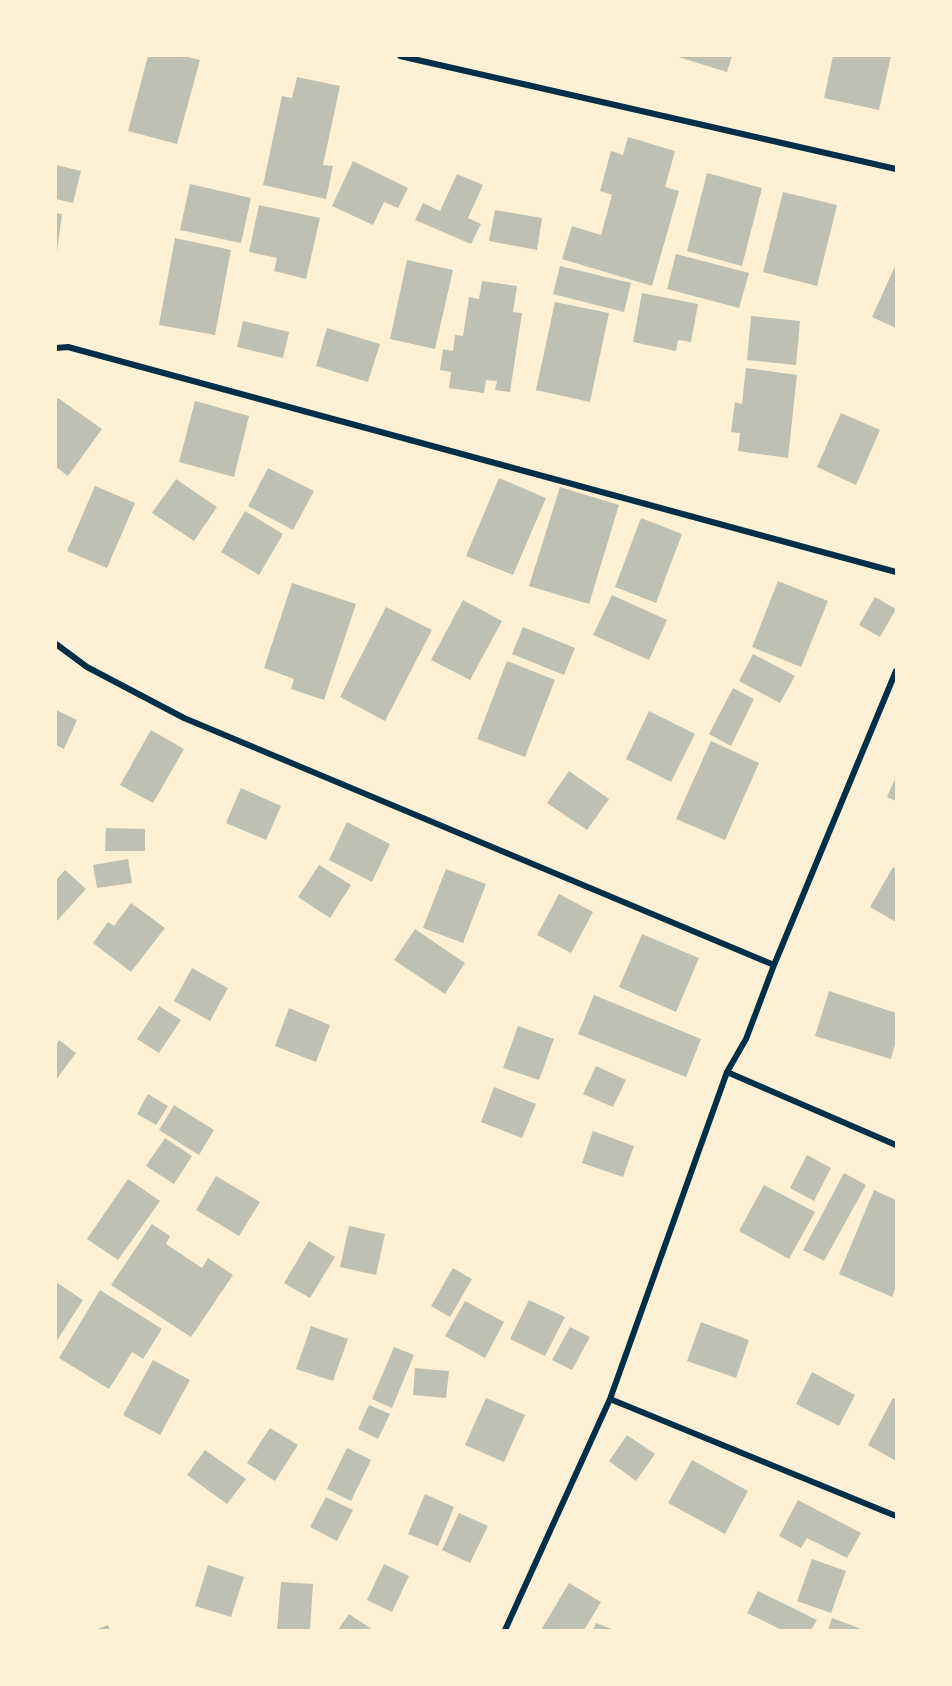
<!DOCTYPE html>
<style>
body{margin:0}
#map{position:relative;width:952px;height:1686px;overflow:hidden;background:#fdf0d5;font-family:Manrope,sans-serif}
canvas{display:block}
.frame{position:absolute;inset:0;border:57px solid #fdf0d5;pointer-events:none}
</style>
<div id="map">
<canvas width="952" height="1686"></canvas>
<div class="frame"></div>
</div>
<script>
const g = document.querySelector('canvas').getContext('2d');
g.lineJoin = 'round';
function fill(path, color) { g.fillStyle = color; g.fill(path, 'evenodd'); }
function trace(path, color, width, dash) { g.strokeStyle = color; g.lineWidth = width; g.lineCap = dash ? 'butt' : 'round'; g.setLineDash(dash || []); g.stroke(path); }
fill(new Path2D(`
 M148,56h36l16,4 -23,84 -49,-13z
 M675,56h57l-5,16z
 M833,56h58l-12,54 -55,-12z
 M297,77l43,9 -17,79 10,1 -7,33 -63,-14 19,-89 10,2z
 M628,137l47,14 -10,36 14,4 -27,95 -90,-27 10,-33 29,9 11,-40 -12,-4 11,-40 12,4z
 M353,161l55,27 -10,20 -14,-6 -11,23 -41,-19z
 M56,165l25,6 -8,32 -17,-4z
 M707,173l55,15 -20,78 -55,-15z
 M457,174l26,11 -15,33 13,6 -10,20 -56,-24 8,-17 17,8z
 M190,184l61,14 -10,45 -61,-13z
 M783,192l54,13 -20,81 -54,-14z
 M259,205l61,13 -14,61 -32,-8 3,-13 -28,-6z
 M495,210l47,8 -5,32 -48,-9z
 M56,213l6,1 -5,38h-1z
 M175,238l56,12 -16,85 -56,-10z
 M676,254l73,19 -10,35 -72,-19z
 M407,260l46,10 -18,79 -45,-10z
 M896,264v64l-24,-11z
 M560,266l71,17 -7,29 -71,-18z
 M482,281l35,5 -4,26 9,1 -12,79 -15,-2 2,-9 -11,-1 -2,13 -35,-5 2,-16 -11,-2 3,-21 10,2 2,-16 8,1 6,-39 10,2z
 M642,293l56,11 -7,38 -13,-2 -2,11 -43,-9z
 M555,302l54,11 -19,89 -54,-12z
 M751,316l49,5 -4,44 -49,-5z
 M243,321l46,11 -6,26 -46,-11z
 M327,328l53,16 -12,38 -52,-16z
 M746,368l51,7 -9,83 -50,-7 2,-18 -9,-1 4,-30 7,2z
 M58,398l44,31 -34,47 -12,-9v-66z
 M195,401l54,15 -15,61 -55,-15z
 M841,413l39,17 -24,55 -39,-18z
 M268,468l46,23 -21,39 -45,-24z
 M499,478l47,20 -33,77 -47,-19z
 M176,479l41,28 -23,34 -42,-28z
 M95,486l40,17 -28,65 -40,-17z
 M560,487l59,18 -30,99 -60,-18z
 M245,511l38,23 -24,41 -38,-23z
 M641,518l41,16 -26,69 -41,-16z
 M778,581l50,20 -27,66 -49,-20z
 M292,583l64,21 -32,96 -33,-11 3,-10 -30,-11z
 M612,595l55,25 -18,40 -56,-25z
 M875,597l21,12 -16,28 -21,-12z
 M463,600l39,21 -32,59 -39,-20z
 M386,607l46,23 -47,91 -45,-24z
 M523,627l52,21 -11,27 -52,-21z
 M753,654l42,22 -15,27 -41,-22z
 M507,661l48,19 -30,77 -48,-18z
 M733,688l21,11 -23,47 -22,-12z
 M56,710l21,10 -13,29 -8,-4z
 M649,711l46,23 -24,48 -45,-23z
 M151,730l33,19 -31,54 -33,-18z
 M711,741l48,22 -34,77 -49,-21z
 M569,771l40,28 -22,31 -40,-27z
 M896,777v24l-9,-4z
 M241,788l40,18 -15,34 -40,-17z
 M347,822l43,22 -18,38 -43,-22z
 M106,828l39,1v22h-40z
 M128,859l4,24 -35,5 -4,-23z
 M319,865l32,20 -21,33 -32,-21z
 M893,867l3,2v53l-26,-15z
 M446,869l40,15 -23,59 -40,-15z
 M65,870l21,19 -30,33v-42z
 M559,894l34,18 -22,41 -34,-18z
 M131,903l34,25 -34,44 -38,-29 15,-21 6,4z
 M415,929l50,34 -20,31 -51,-34z
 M642,934l57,24 -23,54 -57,-25z
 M192,968l36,20 -18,33 -36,-20z
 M829,991l67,22v28l-5,18 -76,-23z
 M594,995l107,44 -15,38 -108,-43z
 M159,1006l22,14 -22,33 -22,-14z
 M289,1008l41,17 -14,37 -41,-16z
 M518,1026l36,13 -15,41 -36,-12z
 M59,1040l17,13 -20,27v-35z
 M596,1066l30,14 -13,27 -30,-13z
 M494,1087l42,17 -14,34 -41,-16z
 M148,1094l20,12 -12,19 -19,-11z
 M174,1105l40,25 -15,25 -40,-25z
 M593,1131l41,15 -11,31 -41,-14z
 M165,1138l27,18 -18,28 -28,-18z
 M807,1155l24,13 -17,33 -24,-13z
 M844,1173l22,12 -42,76 -21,-11z
 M216,1176l44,26 -21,34 -43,-26z
 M128,1179l32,22 -42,59 -31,-21z
 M764,1185l51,27 -26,47 -50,-28z
 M874,1190l22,10v86l-4,11 -53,-23z
 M152,1224l18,12 -4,8 36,24 6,-10 25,17 -42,62 -80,-52z
 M349,1226l36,8 -9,41 -36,-8z
 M309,1241l26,16 -25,41 -26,-15z
 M453,1268l19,11 -22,38 -19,-11z
 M56,1282l27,18 -27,42z
 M100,1290l62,39 -19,30 -11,-7 -23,37 -50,-31z
 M529,1300l36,17 -20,39 -35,-17z
 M465,1301l39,21 -19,36 -40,-22z
 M701,1322l48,18 -13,38 -49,-17z
 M311,1326l37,13 -15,42 -37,-12z
 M570,1327l20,10 -18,33 -20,-10z
 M394,1347l20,8 -22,53 -20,-9z
 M153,1360l37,20 -30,55 -37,-20z
 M415,1368l34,3 -3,27 -33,-3z
 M812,1372l43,23 -16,31 -43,-22z
 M486,1398l39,17 -21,47 -39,-17z
 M893,1398l3,2v61l-28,-16z
 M369,1405l21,9 -12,25 -20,-10z
 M270,1428l28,17 -23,36 -28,-18z
 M627,1435l28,19 -19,27 -27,-20z
 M347,1448l24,12 -20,41 -24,-12z
 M205,1450l41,29 -19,25 -40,-29z
 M692,1460l56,31 -23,43 -57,-31z
 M425,1494l29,13 -16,39 -30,-12z
 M326,1497l27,13 -16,31 -27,-14z
 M798,1500l63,33 -14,25 -40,-20 -6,10 -22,-12z
 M459,1513l29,13 -18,37 -28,-13z
 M812,1559l34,12 -15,42 -34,-12z
 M384,1564l25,12 -17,36 -25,-12z
 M208,1565l36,12 -13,40 -36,-11z
 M281,1582l32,2 -3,46h-33z
 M569,1583l32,19 -17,28h-43z
 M758,1591l59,29 -6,10h-29l-35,-17z
 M349,1614l24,16h-35z
 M832,1618l32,12h-36z
 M596,1623l18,7h-21z
 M108,1625l2,5h-15z`), '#bec0b2');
trace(new Path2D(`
 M400,56l496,113
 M56,348l12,-1 828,225
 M56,644l31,23 97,51 590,247
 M727,1072l169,73
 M610,1399l286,117
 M505,1630l105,-231 117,-327 19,-33 28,-74 122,-294`), '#003049', 6);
</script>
